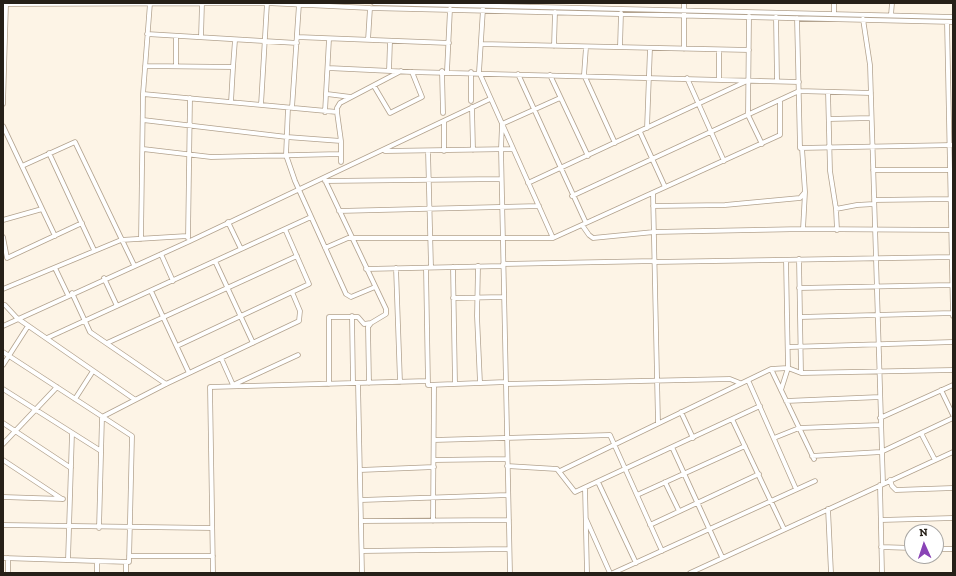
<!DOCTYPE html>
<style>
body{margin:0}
#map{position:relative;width:956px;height:576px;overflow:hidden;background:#fdf4e6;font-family:"Zilla Slab",serif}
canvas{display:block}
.frame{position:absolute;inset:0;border:4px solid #262018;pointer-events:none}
.north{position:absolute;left:904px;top:524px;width:40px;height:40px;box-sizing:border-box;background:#fff;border:1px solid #a8a6a3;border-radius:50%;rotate:357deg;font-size:11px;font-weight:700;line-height:16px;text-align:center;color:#262018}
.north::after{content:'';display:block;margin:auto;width:14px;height:18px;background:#8943b6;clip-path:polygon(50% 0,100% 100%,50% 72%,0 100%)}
</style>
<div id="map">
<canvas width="956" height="576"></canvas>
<div class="frame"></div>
<div class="north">N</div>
</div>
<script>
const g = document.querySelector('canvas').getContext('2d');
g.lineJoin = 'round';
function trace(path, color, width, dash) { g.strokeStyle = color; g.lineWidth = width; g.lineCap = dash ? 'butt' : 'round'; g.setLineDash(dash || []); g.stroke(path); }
const minor = new Path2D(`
 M374,3l579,14
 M3,4l264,-1 103,5 583,14
 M483,9l-4,63 74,166
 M834,14v-11
 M891,15l1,-12
 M749,16l-1,99 14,29
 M776,17l1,64
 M797,18l3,130 153,-3
 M863,19l7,46 13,419
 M947,22l6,294
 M147,34l150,9
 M201,37l1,-34
 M297,37l152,6
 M368,40l2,-32
 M481,44l268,6
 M554,46l1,-34
 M586,47l-2,28 31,68
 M620,47l1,-34
 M684,49v-46
 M145,66l88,1 -2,35
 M176,66v-30
 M233,67l2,-27
 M328,68l84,4 387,10
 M389,71l1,-30
 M442,71l1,42
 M447,71l3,-62
 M518,74l68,149
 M550,75l38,81
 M687,78l37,83
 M719,79v-29
 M374,86l16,27 32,-16 -10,-25
 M828,92l2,79 6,38 1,21
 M143,94l194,18 4,29v21
 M327,94l24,3
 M471,101v-29
 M3,104l3,-100
 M261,105l6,-102
 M472,107l1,43
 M288,108l-2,47 9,26 51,113 5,3 24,-10
 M292,108l7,-104
 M325,112l4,-73
 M337,112v-4l3,-5 61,-32
 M829,119l42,-1
 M143,120l144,17 54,4
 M444,121v30
 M3,126l52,110
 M647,128l3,-80
 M640,132l25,55
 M143,149l68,8 129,-3
 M385,151l128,-2
 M428,151l3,116
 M49,153l45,97
 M22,166l53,-24 59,123
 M873,170h76
 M324,178l62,131v5l-15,9 -3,4 1,56
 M325,181l176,-2
 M528,183l219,-102
 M653,193l5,230
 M572,196l227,-105 72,2
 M874,200l76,-1
 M653,206l72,-1 75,-7 5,-6 -3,-44
 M836,209l21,-4 17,-1
 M339,211l200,-5
 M3,220l39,-11
 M228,222l13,27
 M582,225l7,10 4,3 61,-6 149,-3 150,1
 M803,229l2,-37
 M3,237l4,21 75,-35
 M188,238l2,-140
 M141,239l2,-145 7,-91
 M325,248l23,-10h205l227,-103v-35
 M161,254l12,27
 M799,259l2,114
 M215,261l38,82
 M655,262l298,-5
 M503,264l152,-3
 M478,266l-1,50 3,67
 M453,267l2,117
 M55,268l13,27
 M396,268l4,114
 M426,268l2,117 78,-3
 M366,269l137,-3
 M104,278l13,28
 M799,288l153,-3
 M3,289l118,-49 66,-4
 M151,291l38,82
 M72,293l18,39 76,52
 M453,298l51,-1
 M3,305h2l12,13 117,81
 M352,316l1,67
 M800,317l153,-4
 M3,326l187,-85 300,-142
 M47,338l264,-121
 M107,343l190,-87
 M177,346l132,-62 -24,-55
 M789,347l164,-5
 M3,352l129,84 -3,126 -126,-4
 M221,358l12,27 65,-30
 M3,365l25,-39
 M771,369l43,90
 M748,380l48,109
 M358,383l4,190
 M329,384v-67h29l6,7 7,-1
 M506,384l224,-5 10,4
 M3,389l98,62
 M781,390l7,-22 -2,-108
 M941,390l12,25
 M75,399l18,-28
 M786,401l94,-4
 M681,412l12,26
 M880,418l73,-33
 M732,419l52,110
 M3,423l68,45
 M921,433l14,27
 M774,438l25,-10 82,-3
 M434,440l176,-5 52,116
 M3,444l54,-57
 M672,447l50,110
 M812,456l69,-4 72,-34
 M3,460l59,39
 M434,460l73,-1
 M507,466l50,3 18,23 185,-86
 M360,470l74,-3
 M560,471l211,-102 17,-1 13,5 152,-3
 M890,480l2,6 4,4 57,-2
 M598,482l38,81
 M665,482l14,29
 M880,485l2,88
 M585,488l2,85
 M637,495l108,-49
 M3,497l60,2
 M361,500l147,-5
 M828,509l3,64
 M586,519l24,54
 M881,520l72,-2
 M361,521l148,-1
 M433,521l1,-136
 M3,525l209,3
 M650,525l109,-51
 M99,528l3,-111 64,-33 133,-63 1,-10 -8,-19
 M881,547l31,1
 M936,549h17
 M362,551l147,-2
 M129,556h84
 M68,560l4,-127
 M8,573v-15
 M97,573v-12
 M126,573v-11
 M213,573l-3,-186 218,-6
 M510,573l-9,-424 1,-25 58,-26
 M613,573l202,-92
 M690,573l263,-121`);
trace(minor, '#b2a28e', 5.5);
trace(minor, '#fff', 4);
</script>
